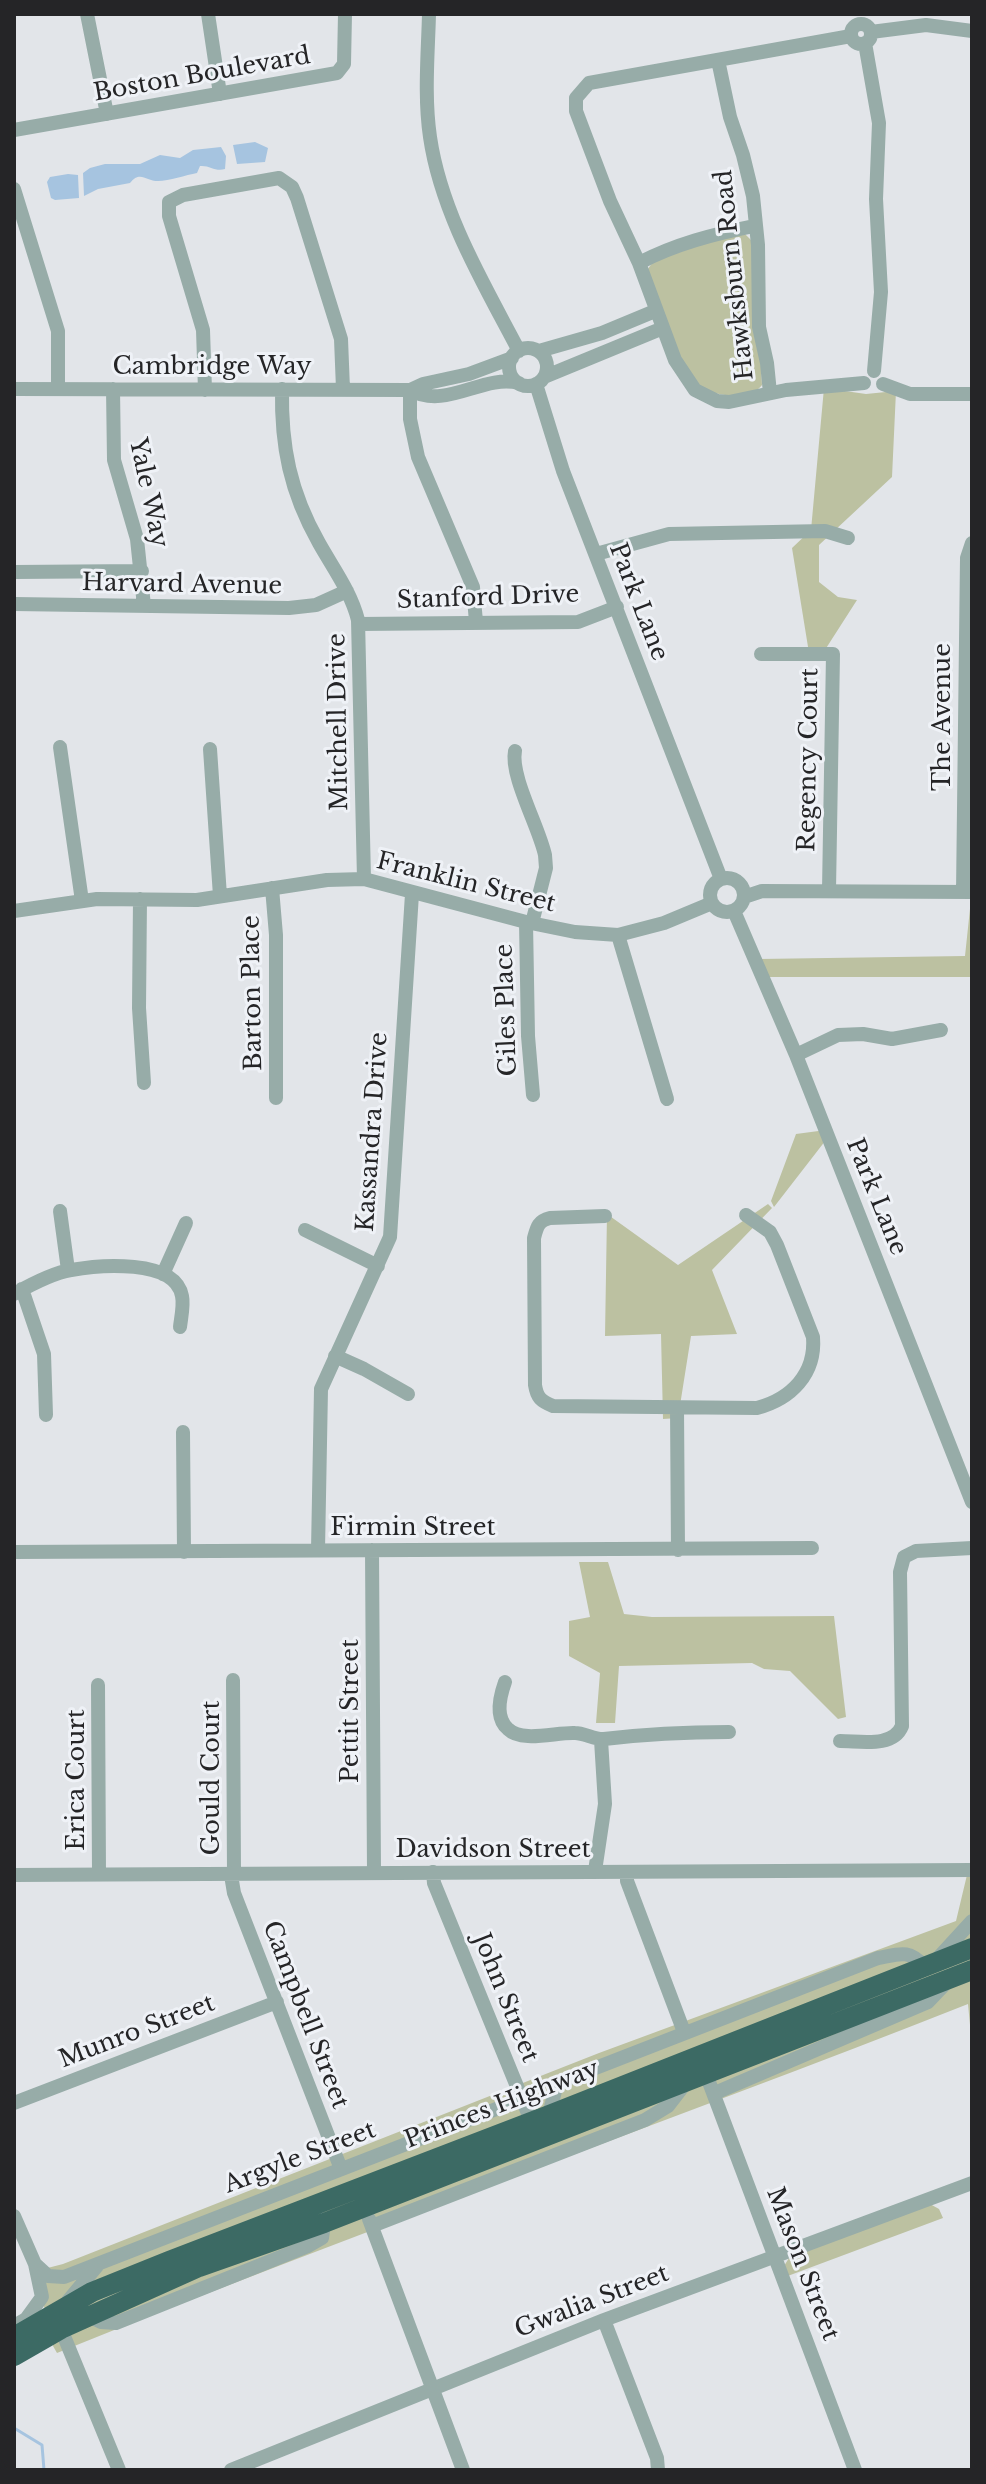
<!DOCTYPE html>
<style>
body{margin:0}
#map{position:relative;width:986px;height:2484px;overflow:hidden;background:#e2e5e9;font-family:"Libre Baskerville",serif}
canvas{display:block}
.frame{position:absolute;inset:0;border:16px solid #252527;pointer-events:none}
</style>
<div id="map">
<canvas width="986" height="2484"></canvas>
<div class="frame"></div>
</div>
<script>
const g = document.querySelector('canvas').getContext('2d');
g.lineJoin = 'round';
function fill(path, color) { g.fillStyle = color; g.fill(path, 'evenodd'); }
function trace(path, color, width, dash) { g.strokeStyle = color; g.lineWidth = width; g.lineCap = dash ? 'butt' : 'round'; g.setLineDash(dash || []); g.stroke(path); }
function write(font, color, halo, rows, align = 'center') {
  g.font = font + ' "Libre Baskerville",serif'; g.lineWidth = 6; g.setLineDash([]); g.textBaseline = 'middle'; g.strokeStyle = halo; g.fillStyle = color; for (const [text, x, y, turn = 0] of rows) {
    g.save(); g.translate(x, y); g.rotate((+turn || 0) * Math.PI / 180); g.textAlign = isNaN(turn) ? turn : align; if (halo) g.strokeText(text, 0, 0); g.fillText(text, 0, 0); g.restore();
  }
}
fill(new Path2D(`
 M743,232l11,11 8,142c-6,8 -17,12 -28,11 -12,-1 -25,-3 -35,-11 -20,-18 -43,-88 -52,-115l9,-12z
 M824,388l42,6 30,-3 -4,86 -73,68v37l19,15 19,3 -34,53h-14l-17,-105 19,-18z
 M972,890v87h-205l-8,-18 206,-3z
 M826,1130l3,6 -55,71 -3,-6 25,-67z
 M768,1204l4,4 -60,62 25,64 -46,2 -13,82 -15,1 -2,-85 -56,2 2,-122 71,51z
 M579,1562h29l16,52 28,3 182,-1 12,101 -8,2 -48,-48 -26,-2 -12,-6 -133,3 -4,57h-19l4,-50 -31,-17v-35l21,-4z
 M972,1854v192l-4,-42c-302,119 -609,227 -911,349l-4,-7 -17,-75 27,-7 536,-211 357,-132z
 M930,2204l9,5 4,9 -158,59 -1,-11 5,-8z`), '#bcc1a1');
fill(new Path2D(`
 M255,142l13,6 -3,14 -28,2 -4,-19z
 M221,147l5,9 -1,13c-10,3 -15,-4 -25,-3l-3,7c-11,2 -28,8 -39,8 -12,0 -18,-11 -28,2l-32,6 -14,7 -1,-23 7,-5 15,-4h35l20,-9 20,3 13,-8z
 M68,174l10,1 1,23 -24,2 -4,-2 -4,-16 3,-5z`), '#a6c4e0');
trace(new Path2D(`
 M14,2428l28,17 2,25`), '#a6c4e0', 3);
trace(new Path2D(`
 M87,14l20,100
 M208,14l12,80
 M429,14c-1,40 -5,82 1,123 11,76 54,147 89,214
 M851 34a10 10 0 1 1 20 0a10 10 0 1 1-20 0Z
 M871,32l55,-7 46,6
 M851,36l-262,47 -13,15v13l34,90 29,62 36,97 20,30 22,11 12,1 57,-12 78,-7
 M865,43l14,80 -3,76 5,93 -7,79
 M718,60l12,57 13,38 10,41 5,49 1,82 8,36 3,30
 M14,130l323,-57 7,-9 1,-50
 M14,189l44,142v58
 M639,263c36,-19 75,-29 115,-37
 M509 367a19 19 0 1 1 38 0a19 19 0 1 1-38 0Z
 M539,351l63,-18 53,-22
 M544,377l119,-49
 M536,384l27,87 158,408
 M883,384l27,10h62
 M14,389l396,1 13,-6 46,-10 43,-16
 M113,389l1,71 23,79 7,67
 M282,389c-1,57 8,103 37,154 14,25 32,49 39,77l6,259
 M205,390l-2,-60 -34,-114v-14l14,-7 96,-17 13,9 5,11 44,141 2,50
 M410,390v29l8,38 55,130 3,35
 M410,390c37,20 72,-16 109,-7
 M596,554l73,-20 156,-3 23,7
 M14,572l128,-1
 M14,604l275,4 27,-3 31,-14
 M359,624l219,-2 39,-15
 M761,654h72l-4,236
 M60,747l22,154
 M210,749l10,147
 M515,751c-5,25 24,76 30,104l1,13 -14,55
 M710 895a17 17 0 1 1 34 0a17 17 0 1 1-34 0Z
 M272,888l4,47v163
 M963,892l4,-334 5,-15
 M744,897l18,-6 210,1
 M140,899l-1,109 5,75
 M14,911l83,-12 100,1 130,-20 37,-1 162,43 49,10 43,3 46,-12 48,-20
 M734,911l62,144 176,447
 M526,922l2,114 5,59
 M618,935l49,164
 M796,1055l42,-20 25,-1 29,5 49,-9
 M60,1211l8,59
 M605,1216l-55,2c-12,3 -13,9 -16,20l1,147c2,13 6,16 18,21l204,2c34,-9 59,-34 56,-71l-36,-92 -7,-13 -24,-17
 M305,1230l73,36
 M163,1274l23,-51
 M22,1289l22,65 2,61
 M14,1294c16,-9 38,-21 57,-24 27,-5 104,-12 111,26 2,9 -1,22 -2,31
 M335,1356l29,13 44,25
 M677,1408l1,142
 M183,1432l1,120
 M318,1550l3,-161 69,-152 22,-343
 M372,1550l2,322
 M14,1552l798,-4
 M233,1680l1,195
 M505,1682c-5,14 -10,36 3,47 14,14 48,3 67,4 9,0 21,7 29,6 42,-5 83,-7 125,-7
 M98,1685l1,189
 M840,1741c21,0 53,7 62,-15l-2,-154 4,-15 12,-6 56,-3
 M595,1871l10,-67 -4,-64
 M433,1872l1,11 100,245
 M627,1872v9l57,151
 M14,1875l958,-5
 M231,1875l3,18 107,276
 M939,1957l33,-36
 M706,2074l149,396
 M715,2093l213,-91 19,-20
 M14,2103l263,-101
 M549,2115l8,-32 321,-125c22,-4 30,-9 46,8
 M14,2216l21,48 7,33 -16,22 -12,7
 M369,2219l94,251
 M372,2226l273,-106 23,-14 17,-22
 M35,2264l13,12 16,1 458,-178
 M68,2301l29,-35
 M89,2316l12,6 15,1 192,-77 14,-8 2,-15 -3,-4
 M604,2320l53,138 1,12
 M61,2329l58,141
 M231,2470l373,-150 368,-137`), '#97aca8', 14);
trace(new Path2D(`
 M14,2337l78,-45 77,-31 380,-146 423,-167
 M14,2356l47,-27 138,-62 125,-44 648,-253`), '#3c6a64', 20);
write('24px', '#252527', '#eff2f7', [
 ["Boston Boulevard",202,75,-10],
 ["Hawksburn Road",735,275,-96],
 ["Cambridge Way",212,367],
 ["Yale Way",148,493,78],
 ["Harvard Avenue",182,585,1],
 ["Stanford Drive",488,598,-2],
 ["Park Lane",638,602,69],
 ["The Avenue",943,717,-90],
 ["Mitchell Drive",339,722,-91],
 ["Regency Court",809,760,-89],
 ["Franklin Street",466,883,14],
 ["Barton Place",253,993,-91],
 ["Giles Place",507,1010,-92],
 ["Kassandra Drive",373,1132,-86],
 ["Park Lane",876,1197,68],
 ["Firmin Street",413,1528],
 ["Pettit Street",351,1711,-90],
 ["Gould Court",212,1778,-90],
 ["Erica Court",77,1780,-90],
 ["Davidson Street",493,1850],
 ["John Street",505,1998,68],
 ["Campbell Street",305,2015,69],
 ["Munro Street",137,2032,-21],
 ["Princes Highway",502,2105,-21],
 ["Argyle Street",300,2158,-21],
 ["Mason Street",802,2264,69],
 ["Gwalia Street",592,2302,-21]
]);
</script>
